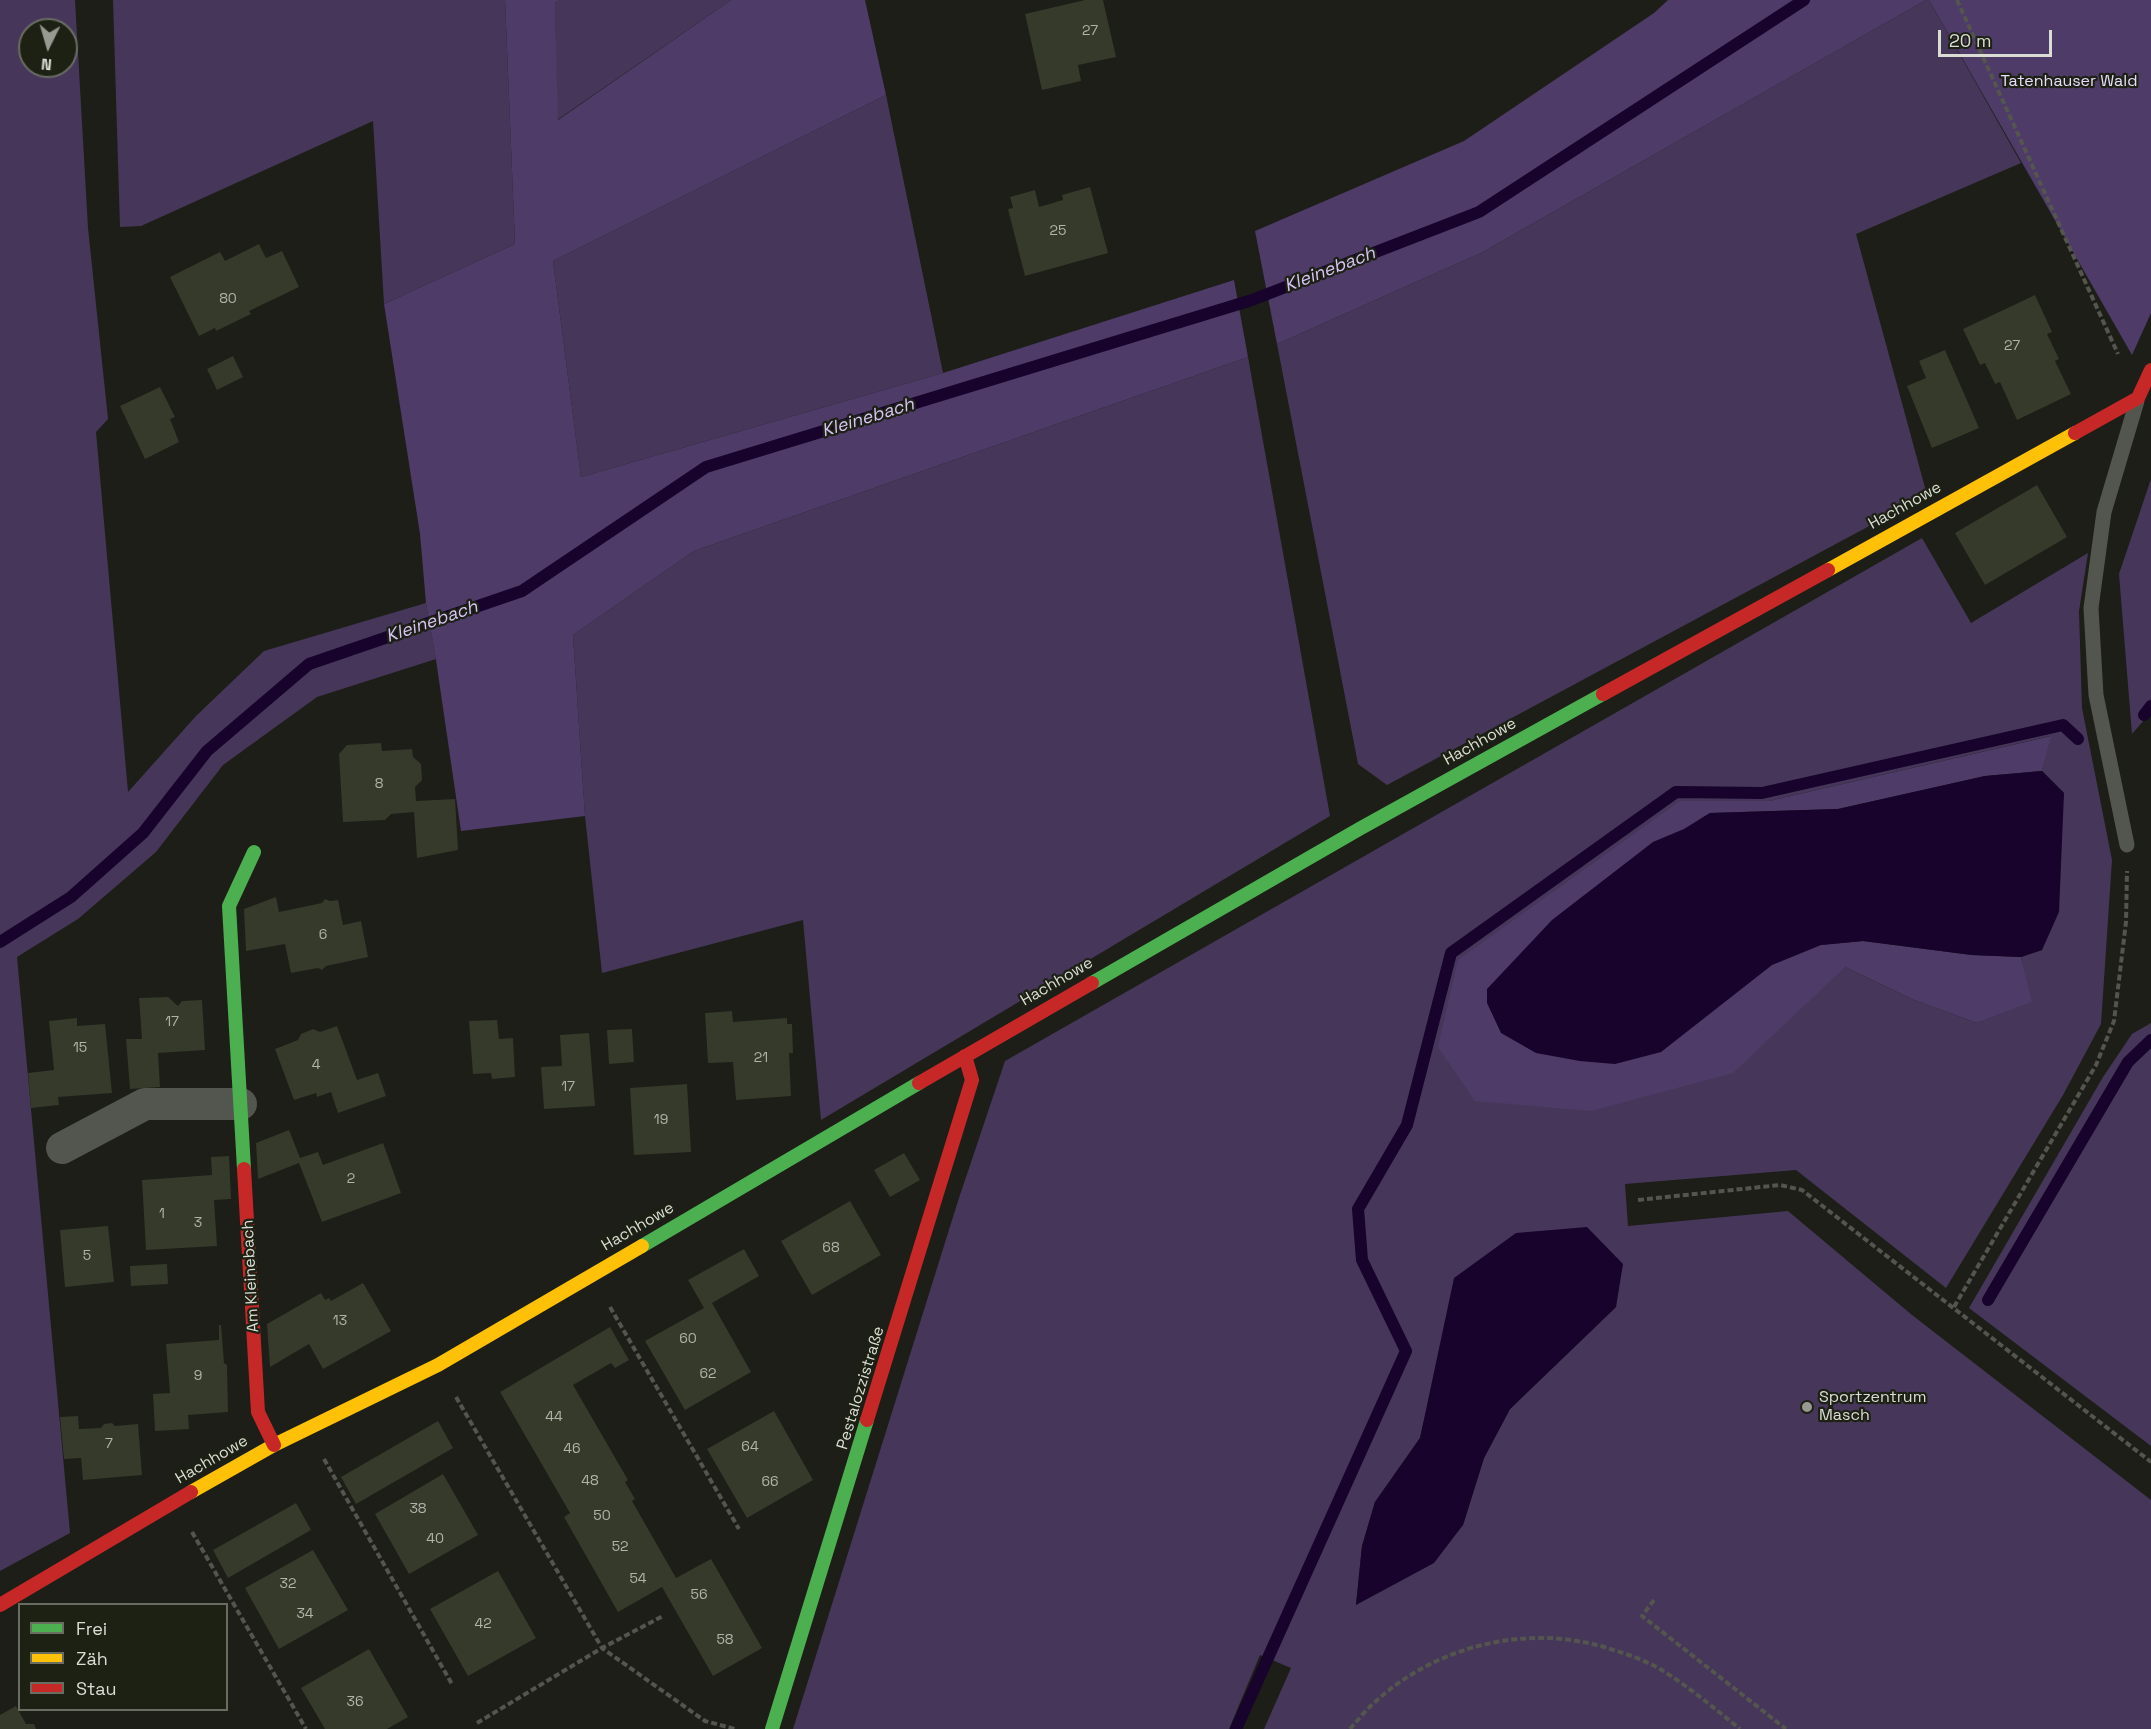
<!DOCTYPE html>
<meta charset="utf-8">
<style>
body{margin:0}
#map{position:relative;width:2151px;height:1729px;overflow:hidden;background:#1c1e17;font-family:"Space Grotesk",sans-serif}
canvas{display:block}
.legend{position:absolute;left:18px;top:1603px;width:210px;height:108px;box-sizing:border-box;background:#1d2114;border:2px solid #696c61;margin:0;padding:8px 10px;list-style:none;font-size:18px;color:#daddd4}
.legend li{display:flex;align-items:center;gap:12px;height:30px}
.legend b{width:30px;border:2px solid #696c61}
.north{position:absolute;left:18px;top:18px;width:60px;height:60px;box-sizing:border-box;background:#1d2114;border:2px solid #696c61;border-radius:50%;rotate:185deg;font-size:16px;font-weight:700;line-height:24px;text-align:center;color:#daddd4}
.north::after{content:'';display:block;margin:auto;width:21px;height:27px;background:#989a92;clip-path:polygon(50% 0,100% 100%,50% 72%,0 100%)}
.scale{position:absolute;left:1938px;top:30px;width:114px;height:27px;box-sizing:border-box;border:3px solid #daddd4;border-top:0;padding-left:8px;font-size:18px;line-height:21px;white-space:nowrap;color:#daddd4;-webkit-text-stroke:4px #1d2114;paint-order:stroke}
</style>
<div id="map">
<canvas width="2151" height="1729"></canvas>
<ul class="legend">
<li><b style="height:8px;background:#4caf50"></b>Frei</li>
<li><b style="height:8px;background:#ffc107"></b>Zäh</li>
<li><b style="height:8px;background:#c62828"></b>Stau</li>
</ul>
<div class="north">N</div>
<div class="scale">20 m</div>
</div>
<script>
const g = document.querySelector('canvas').getContext('2d');
g.lineJoin = 'round';
function fill(path, color) { g.fillStyle = color; g.fill(path, 'evenodd'); }
function trace(path, color, width, dash) { g.strokeStyle = color; g.lineWidth = width; g.lineCap = dash ? 'butt' : 'round'; g.setLineDash(dash || []); g.stroke(path); }
function write(font, color, halo, rows, align = 'center') {
  g.font = font + ' "Space Grotesk",sans-serif'; g.lineWidth = 4.5; g.setLineDash([]); g.textBaseline = 'middle'; g.strokeStyle = halo; g.fillStyle = color; for (const [text, x, y, turn = 0] of rows) {
    g.save(); g.translate(x, y); g.rotate((+turn || 0) * Math.PI / 180); g.textAlign = isNaN(turn) ? turn : align; if (halo) g.strokeText(text, 0, 0); g.fillText(text, 0, 0); g.restore();
  }
}
fill(new Path2D(`
 M0,0h75l13,228 20,191 -12,13 32,360 68,-76 68,-65 162,-48 10,56 -119,38 -94,68 -67,87 -78,67 -61,38 53,576 -70,38zM30,30h36v36h-36z
 M113,0h392l10,244 -131,60 -11,-183 -232,105 -21,1z
 M559,0h172l-174,120 -2,-117z
 M1926,0h3l92,163 -165,71 71,261 -540,290 -29,-21 -81,-420 204,-91z
 M886,95l57,278 -362,104 -28,-216z
 M1248,357l82,459 -509,304 -18,-200 -201,53 -17,-157 -12,-181 121,-84z
 M2151,479v233l-19,22 -13,-160z
 M1922,538l49,85 117,-70 -9,58 3,97 30,152 -11,164 -38,71 -117,193 -150,-118 -171,14 3,42 160,-15 124,104 239,185v229h-887l27,-61 -31,-13 -31,74h-436l165,-528 47,-140zM2050,736l-8,35 22,22 -22,157 -21,7 10,45 -54,21 -63,-23 -69,-33 -165,-166h89zM1616,1307l-106,102 -26,49 -21,67 -107,80 6,-59 13,-44 45,-64 17,-72z
 M2151,1023v423l-182,-138 134,-231 29,-43z`), '#46375a');
fill(new Path2D(`
 M505,0h54l-4,3 3,117 173,-120h134l21,95 -333,166 28,216 362,-104 291,-93 14,77 -554,194 -121,84 12,181 -124,15 -25,-171 -10,-57 -6,-69 -36,-230 131,-60z
 M1668,0h258l-445,253 -204,91 -22,-113 209,-90 190,-128z
 M1929,0h222v313l-19,42z
 M2051,736l-9,35 -57,5 -147,33 -128,4 -26,16 -31,13 -117,211 44,8 35,3 46,-12 111,-87 49,-20 42,-4 109,14 49,2 11,45 -55,21 -63,-23 -69,-33 -112,106 -142,38 -116,-10 -37,-54 20,-87 222,-159h89z`), '#4e3b68');
fill(new Path2D(`
 M2042,771l22,22 -5,119 -17,38 -21,7 -49,-2 -109,-14 -42,4 -49,20 -111,87 -46,12 -35,-3 -44,-8 -35,-20 -14,-30v-14l65,-69 101,-78 31,-13 26,-16 128,-4 147,-33z
 M1587,1227l36,37 -7,43 -106,102 -26,49 -21,67 -29,38 -78,42 6,-59 13,-44 45,-64 34,-160 62,-45z`), '#18032c');
trace(new Path2D(`
 M2144,715l7,-9
 M0,942l71,-45 72,-64 64,-82 102,-87 213,-73 184,-124 546,-167 227,-88 325,-212
 M1988,1300l140,-238 23,-22
 M1236,1729l170,-378 -44,-91 -4,-51 49,-84 44,-172 225,-161 86,1 301,-68 15,14`), '#18032c', 12);
fill(new Path2D(`
 M1085,0h18l13,57 -38,8 3,16 -39,9 -17,-76z
 M1090,187l18,66 -83,23 -17,-67 5,-1 -3,-11 25,-7 4,17 24,-7 -1,-5z
 M259,244l7,14 16,-7 17,36 -50,24 2,3 -35,17 -1,-3 -16,8 -29,-59 50,-25 5,9z
 M2035,295l17,37 -5,2 12,25 -4,2 16,33 -54,26 -17,-38 -5,2 -10,-21 -5,2 -17,-36z
 M1945,350l34,78 -47,20 -25,-62 19,-8 -7,-17z
 M233,356l10,21 -26,13 -10,-21z
 M160,387l15,30 -5,2 9,23 -34,17 -25,-53z
 M2037,485l30,52 -82,48 -30,-52z
 M381,743l1,8 30,-2 1,8 8,7 1,16 -7,7 1,14 39,-2 3,51 -41,8 -3,-46 -23,2 -6,6 -42,2 -4,-68 8,-9z
 M276,897l3,15 43,-9 3,-4 5,2 8,-1 5,25 18,-4 7,36 -42,9 -4,4 -4,-2 -27,5 -6,-29 -39,7 -2,-42z
 M168,997l10,9 4,-5 20,-1 3,50 -47,3 2,34 -30,2 -4,-50h16l-3,-41z
 M732,1011l1,11 54,-4v6h5l1,29h-4l2,43 -55,4 -3,-38 -25,1 -3,-50z
 M77,1018v8l28,-2 7,69 -54,4 1,8 -28,3 -3,-35 26,-3 -5,-49z
 M497,1020l2,19 14,-1 2,39 -23,2 -1,-6 -18,1 -4,-53z
 M337,1026l20,54 21,-7 8,23 -48,17 -7,-21 -14,5 -1,-4 -22,7 -19,-51 23,-9 3,-6 12,-5 7,3z
 M632,1029l2,33 -25,2 -2,-34z
 M589,1033l6,73 -51,3 -3,-42 21,-1 -2,-31z
 M687,1084l4,68 -57,3 -4,-67z
 M289,1130l11,28 18,-6 5,13 60,-22 18,50 -79,29 -23,-59 -41,16 -2,-36z
 M904,1153l16,27 -30,17 -16,-27z
 M229,1156l2,43 -17,1 3,46 -71,4 -4,-70 70,-5 -1,-18z
 M850,1201l31,54 -69,40 -31,-54z
 M108,1226l6,56 -49,5 -5,-57z
 M744,1249l15,27 -47,27 39,69 -66,38 -40,-69 59,-33 -16,-28z
 M167,1264l1,20 -37,2 -1,-20z
 M363,1283l28,48 -68,38 -14,-25 -39,23 -3,-43 54,-31 4,7 4,-2 2,3z
 M219,1325h2l3,38 3,2 1,47 -40,3 1,14 -34,2 -2,-37 17,-1 -4,-49 53,-4z
 M610,1327l19,33 -14,8 -4,-5 -38,22 55,95 -3,2 10,17 -3,2 44,77 35,-19 51,89 -49,28 -51,-89 -44,25 -54,-95 6,-4 -70,-121z
 M774,1411l39,69 -66,38 -40,-69z
 M78,1416l1,13 22,-1 3,-4 8,-1 3,3 23,-2 4,51 -59,5 -2,-22 -17,1 -4,-42z
 M438,1421l15,27 -97,56 -15,-27z
 M443,1474l35,61 -69,39 -34,-60z
 M296,1503l15,27 -83,48 -15,-28z
 M313,1550l35,60 -69,39 -34,-61z
 M498,1571l38,67 -68,38 -38,-67z
 M369,1649l39,68 -21,12h-62l-24,-41z
 M16,1706l10,18h8l2,5h-36v-14z`), '#353a2b');
trace(new Path2D(`
 M1957,0l161,354
 M1638,1200l142,-15 22,5 349,272
 M610,1307l129,222
 M1954,1307l142,-242 18,-44 12,-99 1,-51
 M456,1397l146,251 103,73 30,8
 M324,1459l129,227
 M192,1532l114,197
 M1654,1600l-12,16 144,113
 M477,1723l125,-75 61,-32
 M1350,1729c8,-9 16,-19 25,-27 61,-56 150,-78 229,-55 19,6 39,12 56,22 28,17 54,39 80,60`), '#53554e', 4, [6, 3]);
trace(new Path2D(`
 M2127,845l-31,-150 -5,-87 13,-96 33,-111`), '#53564e', 15);
trace(new Path2D(`
 M62,1148l83,-44h96`), '#53564e', 32);
trace(new Path2D(`
 M1092,983l269,-155 242,-134
 M244,1169l-15,-263 25,-54
 M642,1246l277,-163
 M772,1729l95,-309`), '#4caf50', 14);
trace(new Path2D(`
 M1828,570l247,-137
 M191,1492l83,-47 164,-80 204,-119`), '#ffc107', 14);
trace(new Path2D(`
 M2075,433l63,-35 13,-28
 M1603,694l225,-124
 M919,1083l173,-100
 M244,1169l14,243 16,33
 M867,1420l105,-340 -7,-24
 M0,1605l191,-113`), '#c62828', 14);
for (const [x, y, r, color] of [
 [1807,1407,6,"#989a92"]
]) { const dot = new Path2D(); dot.arc(x, y, r, 0, 2 * Math.PI); g.fillStyle = color; g.fill(dot); trace(dot, '#1d2114', 2); }
write('14px', '#b1b4aa', null, [
 ["27",1090,31],
 ["25",1058,231],
 ["80",228,299],
 ["27",2012,346],
 ["8",379,784],
 ["6",323,935],
 ["17",172,1022],
 ["15",80,1048],
 ["21",761,1058],
 ["4",316,1065],
 ["17",568,1087],
 ["19",661,1120],
 ["2",351,1179],
 ["1",162,1214],
 ["3",198,1223],
 ["68",831,1248],
 ["5",87,1256],
 ["13",340,1321],
 ["60",688,1339],
 ["62",708,1374],
 ["9",198,1376],
 ["44",554,1417],
 ["7",109,1444],
 ["64",750,1447],
 ["46",572,1449],
 ["48",590,1481],
 ["66",770,1482],
 ["38",418,1509],
 ["50",602,1516],
 ["40",435,1539],
 ["52",620,1547],
 ["54",638,1579],
 ["32",288,1584],
 ["56",699,1595],
 ["34",305,1614],
 ["42",483,1624],
 ["58",725,1640],
 ["36",355,1702]
]);
write('16px', '#e9ddff', '#1d2114', [
 ["Tatenhauser Wald",2069,82]
]);
write('16px', '#daddd4', '#1d2114', [
 ["Hachhowe",1905,506,-29],
 ["Hachhowe",1480,742,-29],
 ["Hachhowe",1057,982,-30],
 ["Hachhowe",638,1227,-30],
 ["Am Kleinebach",251,1276,-93],
 ["Pestalozzistraße",861,1388,-73],
 ["Hachhowe",212,1460,-30]
]);
write('16px', '#daddd4', '#1d2114', [
 ["Sportzentrum",1819,1398],
 ["Masch",1819,1416]
], 'left');
write('italic 18px', '#d7c5f7', '#1d2114', [
 ["Kleinebach",1330,270,-21],
 ["Kleinebach",868,418,-17],
 ["Kleinebach",432,622,-19]
]);
</script>
